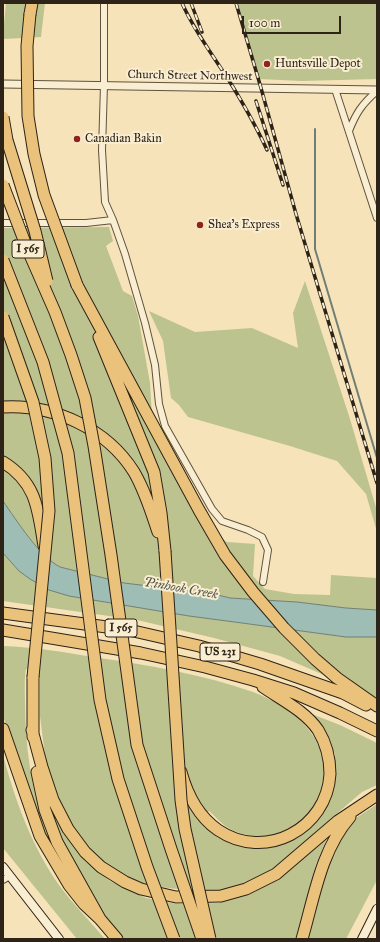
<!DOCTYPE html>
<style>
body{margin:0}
#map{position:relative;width:380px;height:942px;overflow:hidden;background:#f6e3b9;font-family:"IM FELL Great Primer",serif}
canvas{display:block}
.frame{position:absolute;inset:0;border:4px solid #2d2316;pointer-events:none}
.scale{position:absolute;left:242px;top:16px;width:99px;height:18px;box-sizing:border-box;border:2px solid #2d2316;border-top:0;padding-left:5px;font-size:12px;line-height:14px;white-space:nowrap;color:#2d2316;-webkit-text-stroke:3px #f9edd2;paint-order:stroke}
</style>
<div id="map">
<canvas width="380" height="942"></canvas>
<div class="frame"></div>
<div class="scale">100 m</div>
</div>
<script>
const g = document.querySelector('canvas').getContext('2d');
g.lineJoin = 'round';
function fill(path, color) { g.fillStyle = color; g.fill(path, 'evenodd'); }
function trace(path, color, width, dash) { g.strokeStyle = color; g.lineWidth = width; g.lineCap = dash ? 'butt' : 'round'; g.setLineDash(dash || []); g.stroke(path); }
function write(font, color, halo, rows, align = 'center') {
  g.font = font + ' "IM FELL Great Primer",serif'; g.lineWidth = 4; g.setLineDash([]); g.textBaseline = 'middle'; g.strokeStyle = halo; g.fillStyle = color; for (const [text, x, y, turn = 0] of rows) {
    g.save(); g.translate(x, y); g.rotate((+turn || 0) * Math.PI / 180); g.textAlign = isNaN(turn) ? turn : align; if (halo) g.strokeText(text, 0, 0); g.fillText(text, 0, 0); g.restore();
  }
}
fill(new Path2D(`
 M6,3h39l-4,34 -38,2v-15h1z
 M238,3h139v76l-75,2 -43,-2z
 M109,227l4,14 -7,5 17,45 9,5 6,20 12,67 3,51 46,88 28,20 28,2 -2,32 12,13 29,5 36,1 1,-20 46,3v32l-31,-2 -49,-6 -67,-4 -16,-4 -90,-11 -64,-16c-21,-11 -43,-46 -57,-66v-273z
 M305,281l45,138 27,92v21l-11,-38 -29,-33 -47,-15 -102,-29 -9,-12 -8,-7 -8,-57 -14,-30 46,21 57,-4 46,20 -5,-35z
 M3,553l16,18 50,25 120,20 157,21h31v61l-97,-42 -66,-18 -77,-18 -134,-19z
 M3,646c30,1 60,6 90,11 54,8 109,17 160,35 16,6 40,19 51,32 6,7 17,22 19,31 3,11 2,21 -1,33 -3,9 -6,19 -12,27 -19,23 -55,27 -80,14 -8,-4 -15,-13 -21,-18l-10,9 18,17 23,9 15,1 18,-2 25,-7 19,-17 13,-21 5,-18v-28l-11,-26 -15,-15 31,12 37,18v42l-15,7 -92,79 -33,18 -25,4 -70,-8 -39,-21 -16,-16 -24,-35 -17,-50 -6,-47v-46l-14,-1c-2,11 -1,22 -1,34 0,42 6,86 21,126 6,16 14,32 21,47l-16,-26 -34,-92 -14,-42z
 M3,755c12,45 29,92 56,130 14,19 31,36 46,54h-28l-74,-91z
 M377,804v76l-31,59h-38l22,-81 20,-36z
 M50,810l15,25 21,27 24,19 36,17 31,6 41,-1 49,-18 61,-49 -12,28 -20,75h-171l-14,-15 -48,-71z`), '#bdc38f');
const water = new Path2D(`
 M3,501c14,20 36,55 57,66l64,16 90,11 16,4 67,4 49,6 31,2v27h-31l-104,-14 -53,-7 -120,-20 -20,-6 -19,-11 -11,-8 -16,-18z`);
fill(water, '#9dbdb5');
trace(water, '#707f75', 1);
trace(new Path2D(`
 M315,129v120l62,209`), '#707f75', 2);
const minor = new Path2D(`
 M104,3v82l-2,65 3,52 8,18 12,34 20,69 10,42 4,39 6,22 47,83 10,12 26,9 14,7 6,13 -5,32
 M335,89l42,129
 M349,131c7,-18 13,-27 28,-40
 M3,223h83l27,-3
 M3,880l7,-4`);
const tertiary = new Path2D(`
 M3,84l374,6`);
const secondary = new Path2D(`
 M3,867l56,72
 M362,939l15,-30`);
const motorway = new Path2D(`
 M30,14l2,-11
 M77,285l122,225 26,45 28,37 31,36 31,31 22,19 40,28
 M99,337l55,135 7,41 4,38
 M3,407c51,-3 104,22 131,65 11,19 17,39 24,60
 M3,462c34,21 35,48 41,84
 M3,613l126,17 70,16 61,18 83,29 23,12
 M3,630l138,23 64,14 48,13 41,13 46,20 37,18
 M33,677v60
 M3,729l37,107 29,49 15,19 16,15 17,20
 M32,730l10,37 11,33 15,29 17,23 16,15 24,15 16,7 35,8 45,-1 25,-7 30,-15 62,-53 39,-26
 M37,772l8,38 12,32 43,77
 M181,772c6,22 18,45 37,58 47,32 109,-1 112,-56 0,-15 -4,-31 -12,-44 -13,-19 -36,-30 -55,-43
 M302,939c12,-41 19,-89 48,-122`);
trace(minor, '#5f533f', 8);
trace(tertiary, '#5f533f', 9);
trace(secondary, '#2d2316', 10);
trace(motorway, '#2d2316', 13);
trace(minor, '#f9edd2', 6);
trace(tertiary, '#f9edd2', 7);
trace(secondary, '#f9edd2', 8);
trace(motorway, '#ebc27c', 11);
const rail = new Path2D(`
 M182,3c13,30 34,56 51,84 12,20 24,41 34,63
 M191,3l11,29
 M236,3l25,85 35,126 81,269
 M256,101l27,84`);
trace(rail, '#2d2316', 3.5);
trace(rail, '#f9edd2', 2, [6]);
const motorwayBridge = new Path2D(`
 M30,14l-3,32 1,70 6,38 10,41 33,90
 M3,117l4,23 28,91 12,50
 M3,185l24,63 28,64 16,43 14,43 9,48 17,109 26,190 34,104 31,90
 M3,260l40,102 25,91 32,247 18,79 29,88 27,72
 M3,317l30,85 12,56 4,53 -16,166
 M165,551l16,249 4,29 25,110`);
trace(motorwayBridge, '#2d2316', 13, []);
trace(motorwayBridge, '#ebc27c', 11);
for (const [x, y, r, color] of [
 [267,64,4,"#8f2418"],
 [77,139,4,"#8f2418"],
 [200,225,4,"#8f2418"]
]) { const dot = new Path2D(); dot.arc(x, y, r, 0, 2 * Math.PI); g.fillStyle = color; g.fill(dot); trace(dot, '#f9edd2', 1.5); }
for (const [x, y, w] of [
 [28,249,32],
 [121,628,32],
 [220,652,40]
]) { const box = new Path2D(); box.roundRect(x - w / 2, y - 9, w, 18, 3); g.fillStyle = '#f9edd2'; g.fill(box); trace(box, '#2d2316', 1); }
write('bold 11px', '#2d2316', null, [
 ["I 565",28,249],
 ["I 565",121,628],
 ["US 231",220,652]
]);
write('12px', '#2d2316', '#f9edd2', [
 ["Huntsville Depot",275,64],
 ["Canadian Bakin",85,139],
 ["Shea's Express",208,225]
], 'left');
write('12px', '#2d2316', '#f9edd2', [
 ["Church Street Northwest",190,76,1]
]);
write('italic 13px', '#4f5146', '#f9edd2', [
 ["Pinhook Creek",181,589,10]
]);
</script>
